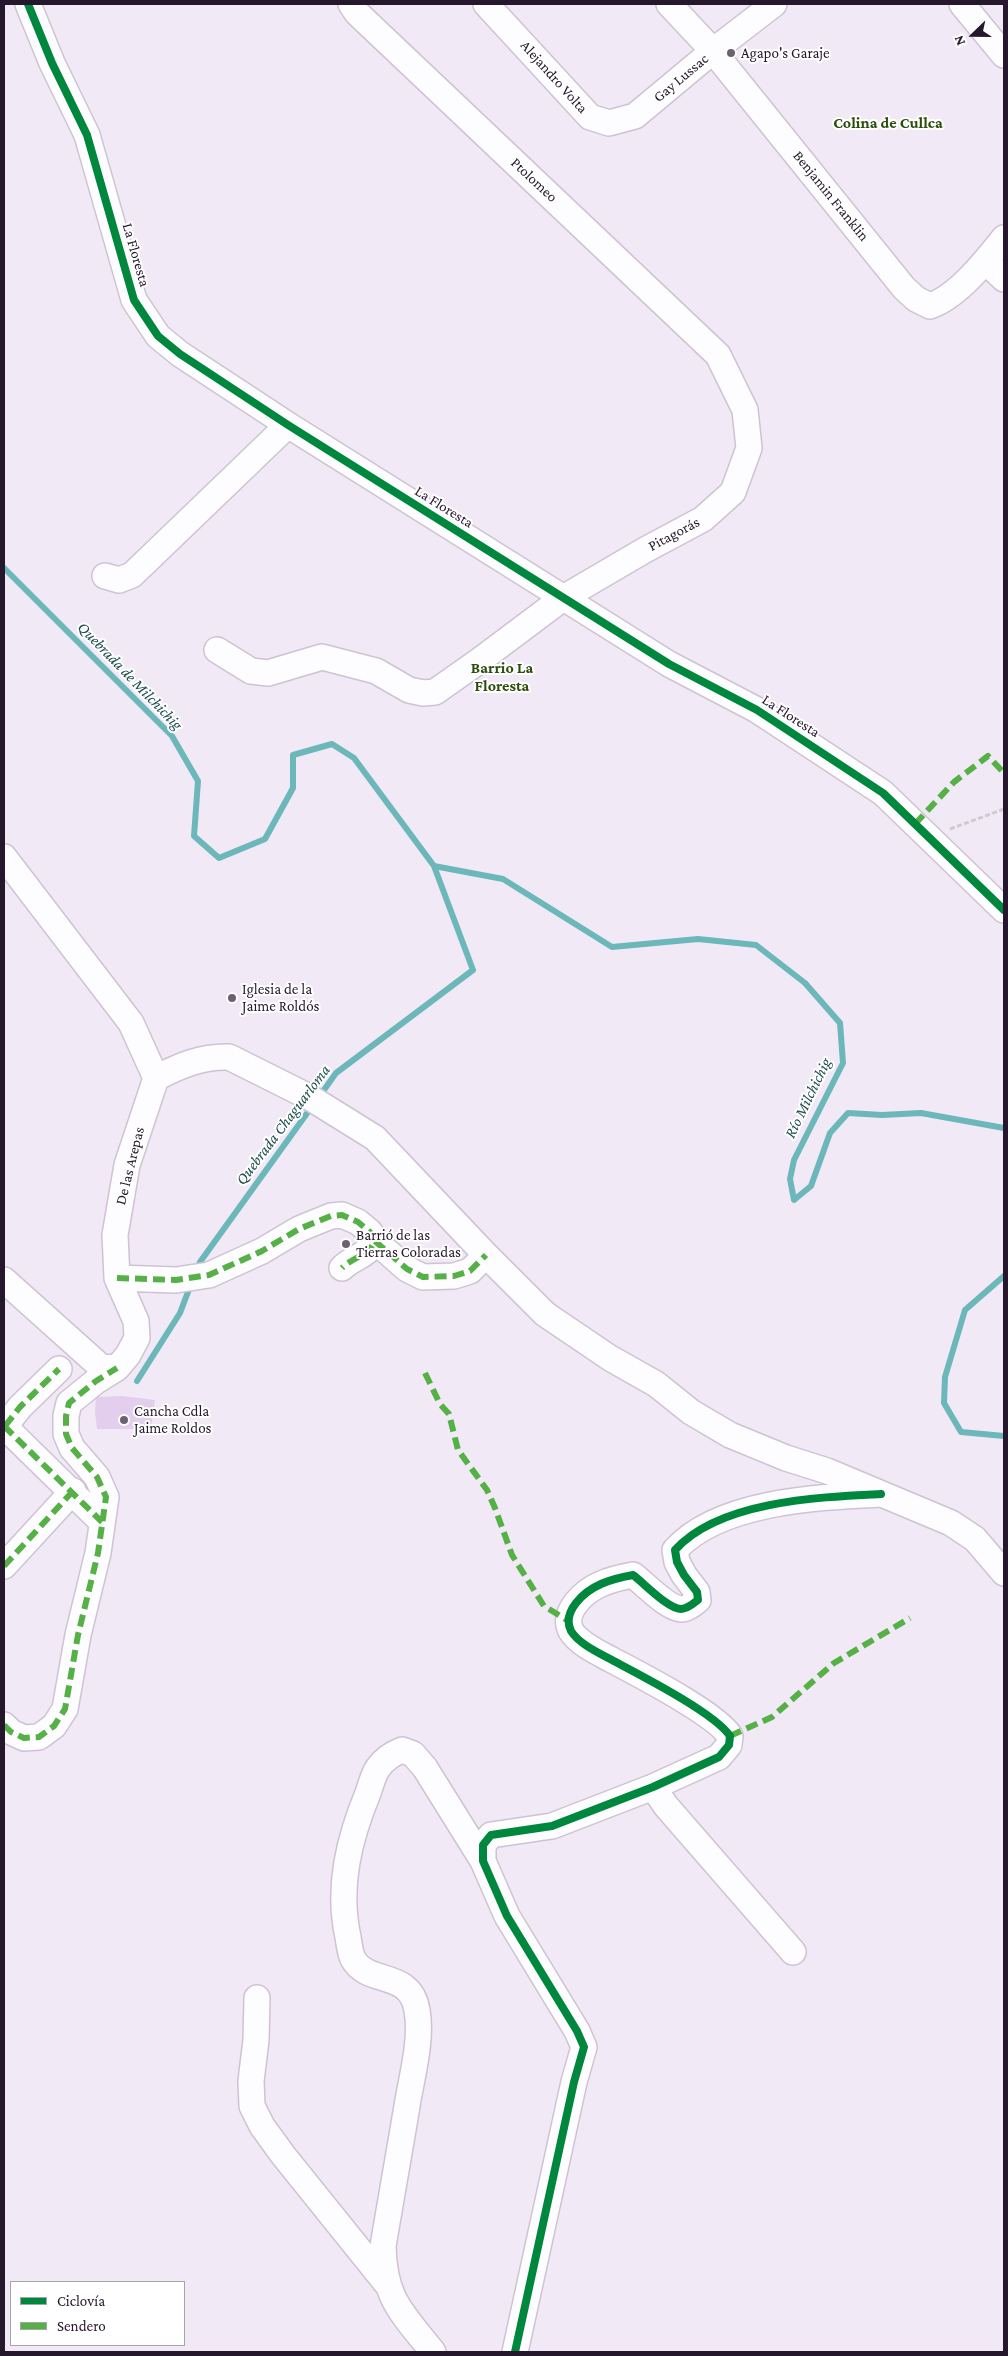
<!DOCTYPE html>
<meta charset="utf-8">
<style>
body{margin:0}
#map{position:relative;width:1008px;height:2356px;overflow:hidden;background:#f2e9f6;font-family:"Crimson Pro",serif}
canvas{display:block}
.frame{position:absolute;inset:0;border:5px solid #25172c;pointer-events:none}
.legend{position:absolute;left:10px;top:2281px;width:175px;height:65px;box-sizing:border-box;background:#fff;border:1px solid #a8a2ab;margin:0;padding:6px 9px;list-style:none;font-size:15px;color:#25172c}
.legend li{display:flex;align-items:center;gap:10px;height:25px}
.legend b{width:25px;border:1px solid #a8a2ab}
.north{position:absolute;left:948px;top:10px;width:50px;height:50px;-webkit-text-stroke:4px #fff;paint-order:stroke;rotate:248deg;font-size:14px;font-weight:700;line-height:20px;text-align:center;color:#25172c}
.north::after{content:'';display:block;margin:auto;width:18px;height:22px;background:#25172c;clip-path:polygon(50% 0,100% 100%,50% 72%,0 100%)}
</style>
<div id="map">
<canvas width="1008" height="2356"></canvas>
<div class="frame"></div>
<ul class="legend">
<li><b style="height:6px;background:#00873e"></b>Ciclovía</li>
<li><b style="height:6px;background:#55b146"></b>Sendero</li>
</ul>
<div class="north">N</div>
</div>
<script>
const g = document.querySelector('canvas').getContext('2d');
g.lineJoin = 'round';
function fill(path, color) { g.fillStyle = color; g.fill(path, 'evenodd'); }
function trace(path, color, width, dash) { g.strokeStyle = color; g.lineWidth = width; g.lineCap = dash ? 'butt' : 'round'; g.setLineDash(dash || []); g.stroke(path); }
function write(font, color, halo, rows, align = 'center') {
  g.font = font + ' "Crimson Pro",serif'; g.lineWidth = 4; g.setLineDash([]); g.textBaseline = 'middle'; g.strokeStyle = halo; g.fillStyle = color; for (const [text, x, y, turn = 0] of rows) {
    g.save(); g.translate(x, y); g.rotate((+turn || 0) * Math.PI / 180); g.textAlign = isNaN(turn) ? turn : align; if (halo) g.strokeText(text, 0, 0); g.fillText(text, 0, 0); g.restore();
  }
}
fill(new Path2D(`
 M122,1396l33,4 -4,29h-54l-2,-17 1,-15z`), '#e3cfed');
trace(new Path2D(`
 M4,568l168,168 26,45 -4,55 25,22 46,-19 28,-51v-33l39,-11 22,14 80,108 39,104 -137,103 -17,24
 M434,866l69,13 109,68 86,-8 58,6 49,38 35,40 3,40 -49,97 -4,19 4,21 17,-14 19,-53 18,-20 34,2 39,-2 83,15
 M196,1270l4,-8 113,-157
 M1004,1276l-39,34 -20,67 -1,26 17,29 43,4
 M137,1381l43,-68 11,-29`), '#6bb7b9', 6);
const minor = new Path2D(`
 M28,4l24,59 35,72 47,165 24,36 22,18 108,71 381,239 88,46 126,83 121,117
 M486,4l104,113 19,6 26,-7 78,-65 61,-47
 M669,4l44,47 191,237 12,11 14,7c27,-9 56,-45 74,-68
 M962,4l42,51
 M986,262l18,17
 M105,576l14,4 13,-5 156,-150
 M217,650l34,21 17,2 54,-16 54,14 33,19 14,3 12,-1 44,-31 84,-63 82,-48 58,-31 30,-27 16,-44 -4,-38 -27,-55 -361,-342 -6,-9
 M4,857l127,166 25,55 -29,87 -12,70 2,43 19,43 1,17 -9,17 -11,13 -16,-1 -97,-87
 M156,1078c23,-12 46,-22 73,-21l80,40 66,41 111,117 59,59 65,44 46,26 35,28 39,23 56,23 41,13 124,52 24,16 29,34
 M375,1241l32,28 16,8 31,-1 16,-5 16,-16
 M117,1278l59,2 33,-5 53,-24 37,-22 32,-13 11,-1 16,7 12,10 5,9c-6,14 -23,17 -33,27
 M4,1426l98,96
 M5,1426l15,-19 39,-38
 M4,1566l69,-75
 M4,1725l7,7 13,6 15,-1 15,-11 11,-17 13,-74 20,-82 8,-56 -9,-20 -25,-29 -6,-14v-18l3,-13 27,-22 21,-13
 M653,1787l13,19 127,146
 M257,1998l-1,42 -5,41 1,25 10,20 21,29 103,128
 M433,2352c-31,-39 -49,-53 -50,-106 8,-48 17,-97 25,-146 5,-28 14,-62 9,-90 -7,-41 -49,-24 -64,-51 -3,-6 -4,-16 -5,-22 -11,-50 1,-98 20,-144 3,-8 5,-18 10,-25 6,-9 14,-14 24,-18l11,4 12,14 58,93
 M515,2352l59,-270 10,-35 -7,-16 -70,-115 -24,-55v-16l8,-10 61,-9 101,-39 66,-30 10,-12 1,-9c-15,-23 -90,-61 -118,-76 -13,-7 -33,-16 -41,-29 -5,-10 -2,-19 5,-28 14,-18 35,-24 57,-28 12,9 34,33 48,34 6,0 12,-5 17,-9l-1,-8 -13,-17 -7,-13 -2,-12c44,-49 144,-53 206,-56`);
trace(minor, '#cec3d3', 28);
trace(new Path2D(`
 M950,829l54,-20`), '#cfcbd1', 3, [5, 2.5]);
trace(minor, '#fdfcfe', 25);
trace(new Path2D(`
 M915,824l39,-42 34,-26 16,17
 M375,1241l32,28 16,8 31,-1 16,-5 16,-16
 M117,1278l59,2 33,-5 53,-24 37,-22 32,-13 11,-1 16,7 12,10 5,9c-6,14 -23,17 -33,27
 M425,1373l15,31 9,10 9,36 29,40 8,18 17,47 32,51 23,14
 M4,1426l98,96
 M5,1426l15,-19 39,-38
 M4,1566l69,-75
 M4,1725l7,7 13,6 15,-1 15,-11 11,-17 13,-74 20,-82 8,-56 -9,-20 -25,-29 -6,-14v-18l3,-13 27,-22 21,-13
 M730,1736l42,-19 62,-54 76,-45`), '#55b146', 6, [12, 6]);
trace(new Path2D(`
 M28,4l24,59 35,72 47,165 24,36 22,18 108,71 381,239 88,46 126,83 121,117
 M515,2352l59,-270 10,-35 -7,-16 -70,-115 -24,-55v-16l8,-10 61,-9 101,-39 66,-30 10,-12 1,-9c-15,-23 -90,-61 -118,-76 -13,-7 -33,-16 -41,-29 -5,-10 -2,-19 5,-28 14,-18 35,-24 57,-28 12,9 34,33 48,34 6,0 12,-5 17,-9l-1,-8 -13,-17 -7,-13 -2,-12c44,-49 144,-53 206,-56`), '#00873e', 8);
for (const [x, y, r, color] of [
 [731,53,5,"#6d6073"],
 [232,998,5,"#6d6073"],
 [346,1244,5,"#6d6073"],
 [124,1420,5,"#6d6073"]
]) { const dot = new Path2D(); dot.arc(x, y, r, 0, 2 * Math.PI); g.fillStyle = color; g.fill(dot); trace(dot, '#fff', 2); }
write('15px', '#25172c', '#fff', [
 ["Agapo's Garaje",741,53],
 ["Iglesia de la",242,989],
 ["Jaime Roldós",242,1006],
 ["Barrió de las",356,1235],
 ["Tierras Coloradas",356,1252],
 ["Cancha Cdla",134,1411],
 ["Jaime Roldos",134,1428]
], 'left');
write('15px', '#25172c', '#fff', [
 ["Alejandro Volta",554,77,48],
 ["Gay Lussac",681,78,-40],
 ["Ptolomeo",534,180,43],
 ["Benjamin Franklin",831,196,51],
 ["La Floresta",136,255,74],
 ["La Floresta",444,507,32],
 ["Pitagorás",674,534,-28],
 ["La Floresta",791,716,33],
 ["De las Arepas",130,1166,-76]
]);
write('bold 16px', '#2c4e0c', '#fff', [
 ["Colina de Cullca",888,123],
 ["Barrio La",502,668],
 ["Floresta",502,686]
]);
write('italic 16px', '#21504f', '#fff', [
 ["Quebrada de Milchichig",130,676,46],
 ["Río Milchichig",808,1098,-64],
 ["Quebrada Chaguarloma",283,1125,-53]
]);
</script>
